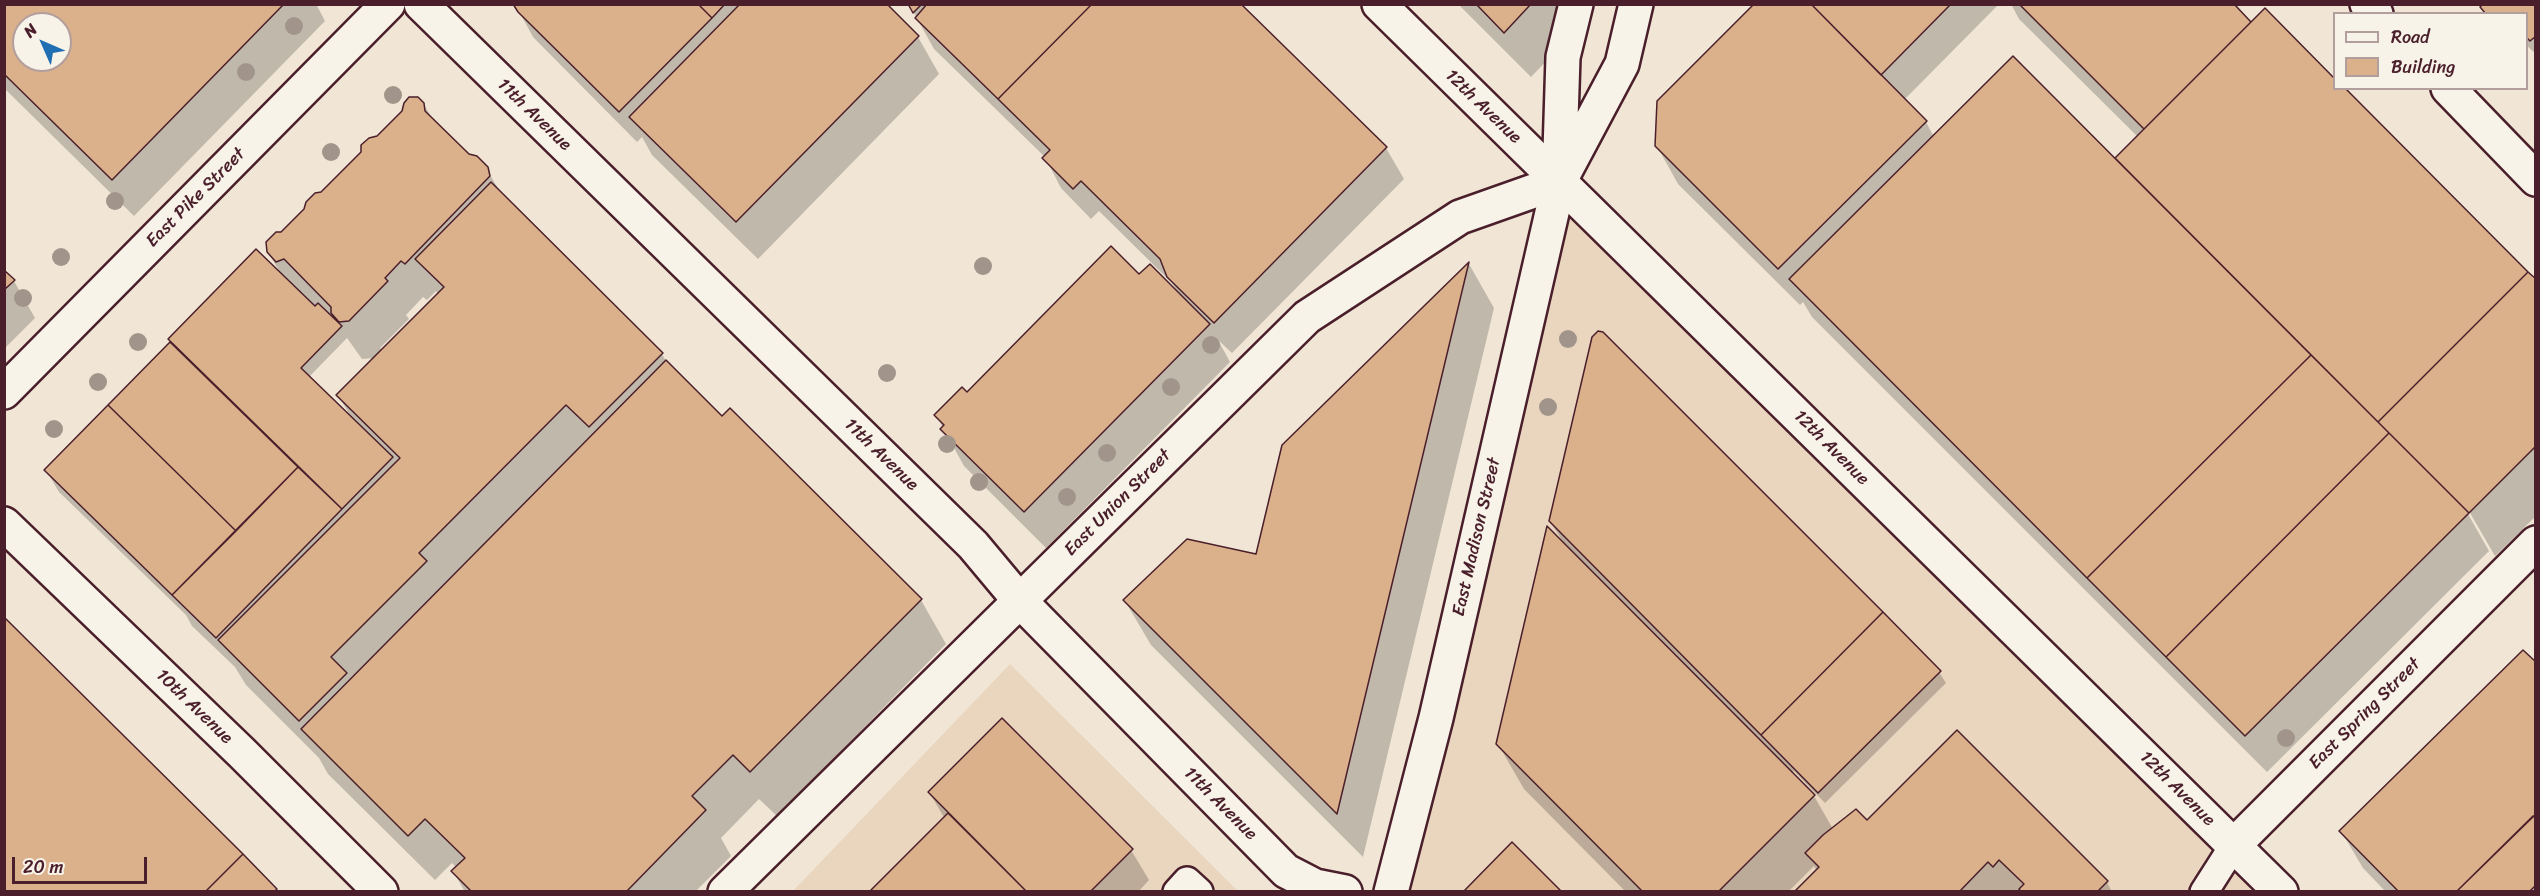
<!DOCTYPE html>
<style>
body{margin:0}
#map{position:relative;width:2540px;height:896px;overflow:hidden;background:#f1e6d5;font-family:Sriracha,sans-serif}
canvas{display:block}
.frame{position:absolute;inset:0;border:6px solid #4a1f2b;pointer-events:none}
.legend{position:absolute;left:2333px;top:12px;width:195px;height:78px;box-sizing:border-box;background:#f7f3e8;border:2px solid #b29e9c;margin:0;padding:8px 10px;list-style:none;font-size:18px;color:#4a1f2b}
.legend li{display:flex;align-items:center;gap:12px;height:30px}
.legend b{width:30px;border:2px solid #b29e9c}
.north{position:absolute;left:12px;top:12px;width:60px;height:60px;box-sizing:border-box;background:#f7f3e8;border:2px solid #b29e9c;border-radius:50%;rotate:315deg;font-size:16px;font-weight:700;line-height:24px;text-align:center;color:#4a1f2b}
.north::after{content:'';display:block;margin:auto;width:21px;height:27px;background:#1f6fb2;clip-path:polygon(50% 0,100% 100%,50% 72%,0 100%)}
.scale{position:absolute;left:12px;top:857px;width:135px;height:27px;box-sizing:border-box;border:3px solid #4a1f2b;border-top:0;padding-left:8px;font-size:18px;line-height:21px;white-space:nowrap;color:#4a1f2b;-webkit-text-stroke:4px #f7f3e8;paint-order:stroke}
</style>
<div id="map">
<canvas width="2540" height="896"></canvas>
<div class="frame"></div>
<ul class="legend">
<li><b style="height:8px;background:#f7f3e8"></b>Road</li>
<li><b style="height:16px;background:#dab18b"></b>Building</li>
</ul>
<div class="north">N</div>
<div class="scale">20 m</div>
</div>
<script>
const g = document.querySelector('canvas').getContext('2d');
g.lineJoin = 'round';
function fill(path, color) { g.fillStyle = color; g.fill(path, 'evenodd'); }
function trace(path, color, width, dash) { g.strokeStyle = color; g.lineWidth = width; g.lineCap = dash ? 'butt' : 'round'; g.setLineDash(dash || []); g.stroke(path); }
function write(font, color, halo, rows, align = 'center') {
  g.font = font + ' Sriracha,sans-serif'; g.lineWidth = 4.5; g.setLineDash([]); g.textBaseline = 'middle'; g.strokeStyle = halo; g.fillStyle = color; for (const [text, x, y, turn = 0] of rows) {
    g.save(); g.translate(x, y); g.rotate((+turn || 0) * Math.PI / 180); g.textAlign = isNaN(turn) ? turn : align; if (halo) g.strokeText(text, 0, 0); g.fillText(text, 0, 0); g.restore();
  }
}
fill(new Path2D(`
 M1559,182l722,710h-890z
 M1010,664l228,227 -446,1z`), '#ead6bf');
fill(new Path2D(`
 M4,4h312l9,17 -191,195 -130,-128zM24,24h36v36h-36z
 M515,4h370l33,33 21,37 -181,185 -106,-104 -10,-18 -5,5 -104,-105z
 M909,4h330l147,144 18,31 -172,174 -14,-13 12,22 -184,186 -82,-82 -28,-51 203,-139 39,16 -6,-9 -73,-72 -8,8 -30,-31 -16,-31 -111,-108z
 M1458,4h108l-10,47 -25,26z
 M1756,4h243l-95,96 22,22 8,15 186,27 -4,-6 22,-21 -119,-118 -8,-15h221l19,20 14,-14 69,70v8l202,193v235l-41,40 -29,-50 -2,1 25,44 -222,221 -455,-455 -9,-15 -3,3 -122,-121 -21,-38z
 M2536,4v50l-10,-9v-31z
 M423,103l10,17 35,36 18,12 17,29 159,157 5,9 55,55 199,182 25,44 -169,172 -18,-17 -38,39 10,18 -36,36h-230l-12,-21 4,-3 -5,-5 -17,17 -107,-106 -9,-16 -73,-73 -11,-18 -43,-41 -6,-11 -127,-123 -13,-22 126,-128 109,-68 -13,-22 14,-19 96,-96zM436,291l2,4 -55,55 -3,-2 29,-29 -3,-4 17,-18 4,3zM347,338l15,21 13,-1 -37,37 13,22 -42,-40z
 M1469,264l25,44 -131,549 -212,-212 -26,-44 133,-45 26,-110z
 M4,272l10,9 21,37 -31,31z
 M1550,521l389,151 7,11 -121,120 -31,-32 -2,3 22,22 19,33 34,-7 240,60 5,10h-316l21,-21 -3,-5 -26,26h-162l-102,-103 -26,-45 65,-202z
 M2536,664v228h-150l-23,-24 -22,-37z
 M929,792l202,58 18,30 -11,12h-266l73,-73z`), '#0003');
const building = new Path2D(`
 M4,4h280l-172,176 -108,-106zM24,24h36v36h-36z
 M513,4h185l14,14 -93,94 -101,-100z
 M698,4h27l-13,14z
 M740,4h147l32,32 -183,186 -107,-105z
 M908,4h14l-9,9z
 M927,4h165l-94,95 -83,-81z
 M1092,4h149l146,143 -173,176 -47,-46 -7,-18 -79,-78 -8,8 -31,-31 8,-8 -52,-51z
 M1476,4h55l-27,29z
 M1754,4h57l116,117 -149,148 -123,-123 2,-45z
 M1811,4h140l-70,71z
 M2019,4h215l17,18 -107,107z
 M2483,4h53v32l-6,5 -4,-4v-23h-40l-6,-7z
 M2265,8l69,70v10h11l183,184 -150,150 -263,-264z
 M2013,56l298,299 -224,223 -298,-299z
 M409,97h9l6,6 1,8 44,43 8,2 11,11 2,9 -85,88 -4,-3 -16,17 3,3 -39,40 -10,1 -8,-9v-6l-47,-48 -8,3 -9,-10 -1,-10 10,-10h5l23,-23 2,-7 9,-9 6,-1 40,-40v-7l8,-7 8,-2 25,-25 2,-8z
 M491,182l172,171 -74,74 -23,-22 -147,148 8,8 -96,96 16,16 -48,48 -81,-81 182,-182 -64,-63 108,-108 -29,-28z
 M1111,246l28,28 11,-10 60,60 -186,188 -84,-83 4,-4 -10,-10 28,-28 5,5z
 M256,249l59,57 3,-3 24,23 -41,42 92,89 -51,52 -174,-170z
 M1469,262l-132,552 -214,-214 64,-61 69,15 26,-109z
 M4,270l11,10 -11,10z
 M2528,272l8,7v167l-67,67 -91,-91z
 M1598,331l5,1 280,280 -122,123 -212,-214 43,-184z
 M170,342l128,125 -62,64 -128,-126z
 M2311,355l78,78 -223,224 -79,-79z
 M666,360l56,56 8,-8 192,191 -172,173 -17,-17 -41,41 14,14 -80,82h-154l-21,-21 14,-13 -40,-39 -17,17 -107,-107z
 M108,405l128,126 -64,64 -128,-125z
 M2389,433l80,80 -224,223 -79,-79z
 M298,467l44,42 -126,129 -44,-43z
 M1547,526l268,269 -97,97h-75l-147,-148z
 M1883,612l58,59 -123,122 -57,-58z
 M4,617l239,237 -38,38h-201z
 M2523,650l13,12v152l-80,78h-57l-60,-61z
 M1002,718l131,131 -43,43h-63l-99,-100z
 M1957,730l151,151 -11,11h-76l-2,-3 5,-5 -25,-24 -6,7 -5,-5 -29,30h-165l25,-25 -14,-14 18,-18 33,-26 11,11z
 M948,813l79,79h-158z
 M2533,816l3,2v67l-7,7h-73z
 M1512,842l50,50h-99z
 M243,854l34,35 -3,3h-69z`);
fill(building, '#dab18b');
trace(building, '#4a1f2b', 1.5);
const lane = new Path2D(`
 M1177,892l10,-11 12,11
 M2204,892l30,-47`);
const street = new Path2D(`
 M421,4l552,541 46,55
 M2367,4l9,10
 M2448,88l88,91
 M4,524l238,229 139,139
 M2234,845l302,-302`);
const secondary = new Path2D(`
 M1379,4l902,888
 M4,392l384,-388
 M1019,600l267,271 29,15 30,6
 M725,892l582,-575 153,-100 99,-35`);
const primary = new Path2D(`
 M1563,175l59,-111 14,-60
 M1391,892l45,-174 123,-536 4,-125 13,-53`);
trace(lane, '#4a1f2b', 32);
trace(street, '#4a1f2b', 38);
trace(secondary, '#4a1f2b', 38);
trace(primary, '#4a1f2b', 38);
trace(lane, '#f7f3e8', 27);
trace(street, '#f7f3e8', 33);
trace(secondary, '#f7f3e8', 33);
trace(primary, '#f7f3e8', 33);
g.fillStyle = '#a1958b';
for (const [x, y] of [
 [294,26],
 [246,72],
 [393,95],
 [331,152],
 [115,201],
 [61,257],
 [983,266],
 [23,298],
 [1568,339],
 [138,342],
 [1211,345],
 [887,373],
 [98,382],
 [1171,387],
 [1548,407],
 [54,429],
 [947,444],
 [1107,453],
 [979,482],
 [1067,497],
 [2286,738]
]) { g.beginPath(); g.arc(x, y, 9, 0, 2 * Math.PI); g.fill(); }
write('18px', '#4a1f2b', '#f7f3e8', [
 ["12th Avenue",1483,107,44],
 ["11th Avenue",534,115,44],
 ["East Pike Street",196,198,-45],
 ["12th Avenue",1831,448,45],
 ["11th Avenue",881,455,44],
 ["East Union Street",1118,503,-45],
 ["East Madison Street",1477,537,-77],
 ["10th Avenue",194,707,44],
 ["East Spring Street",2365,714,-45],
 ["12th Avenue",2177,789,45],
 ["11th Avenue",1220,804,45]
]);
</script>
